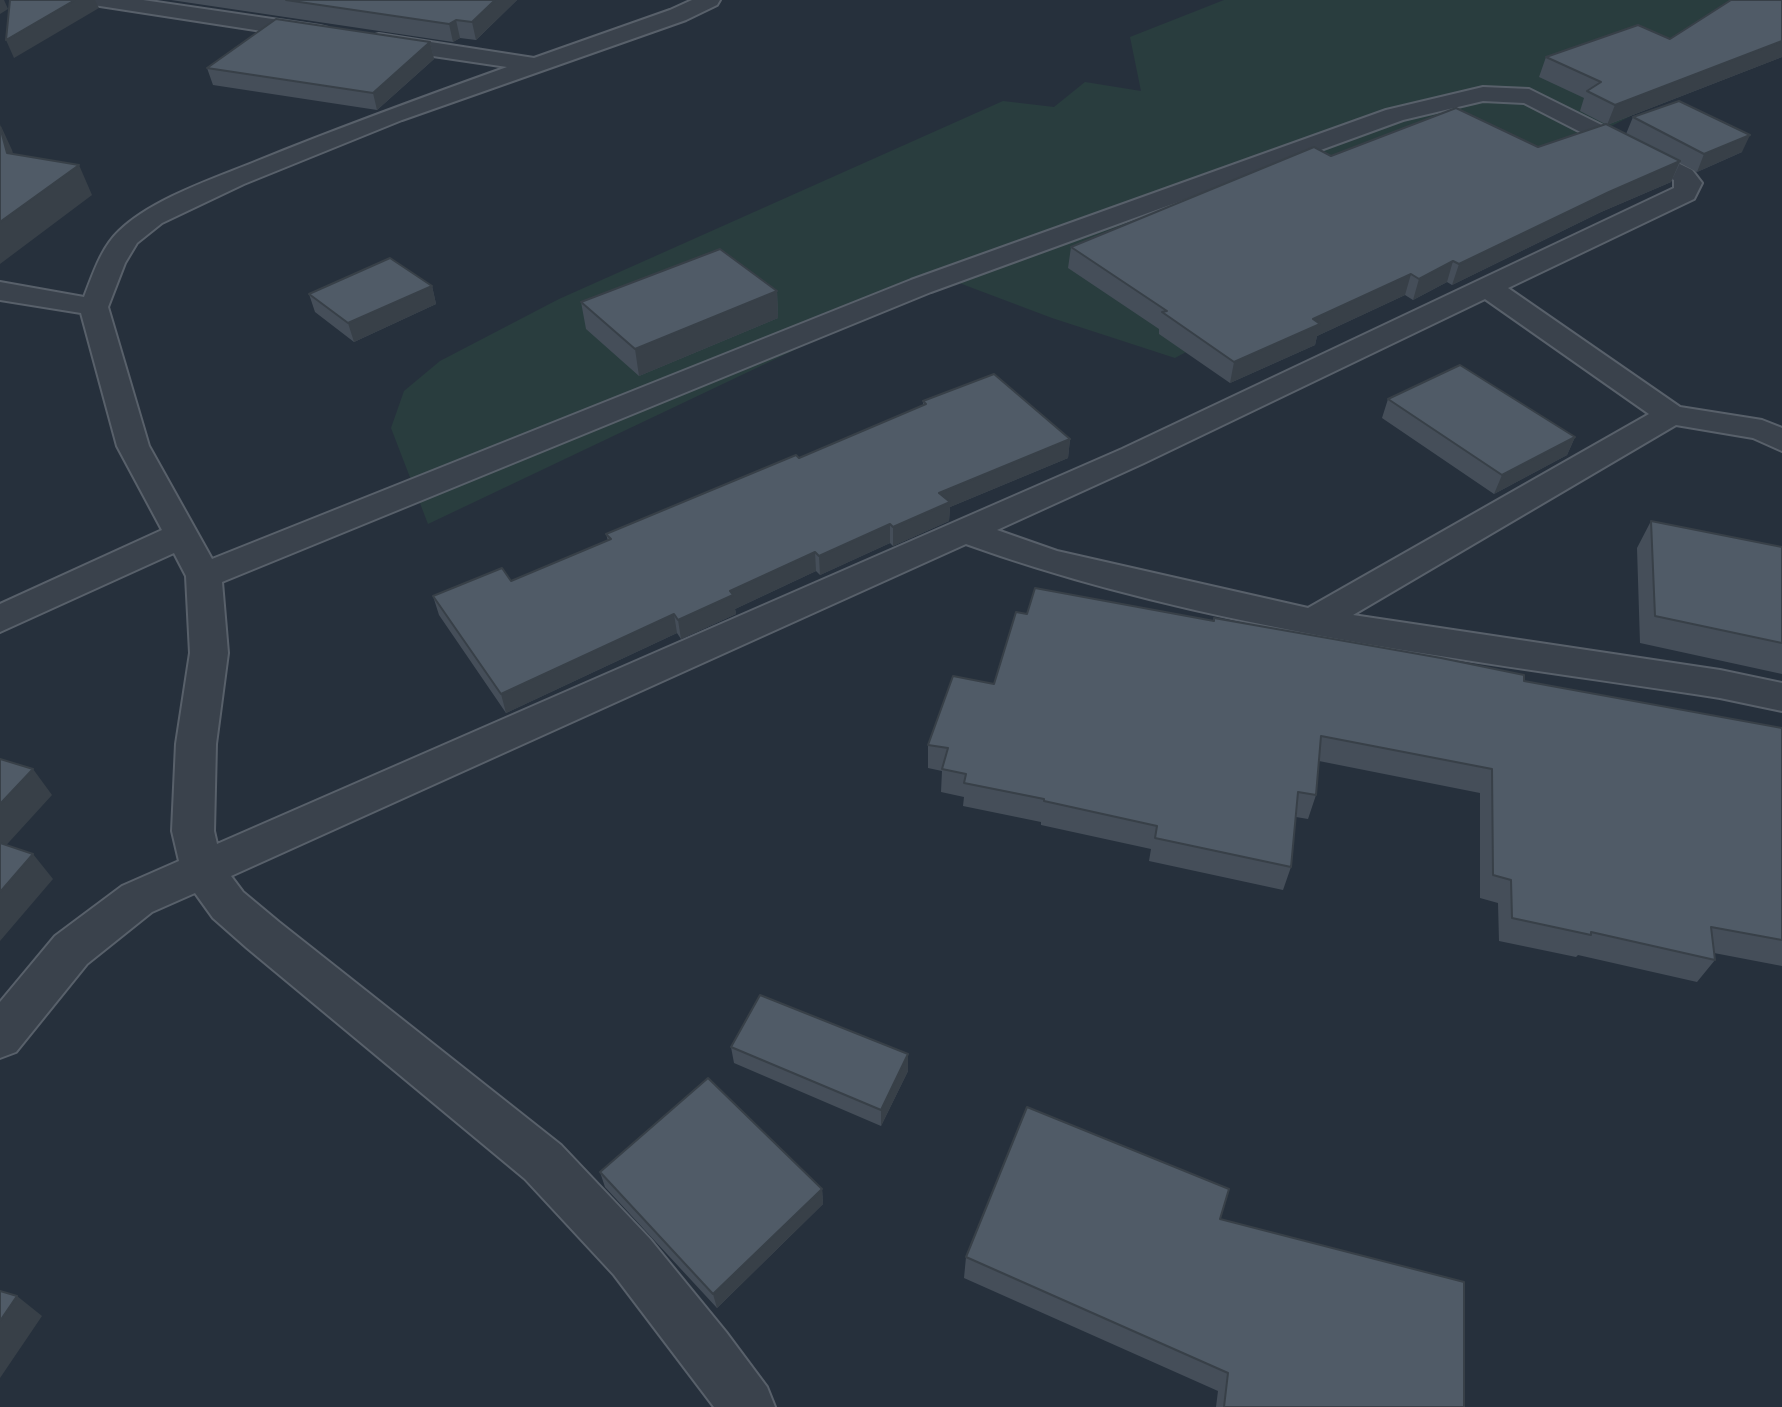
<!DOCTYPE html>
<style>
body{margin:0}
canvas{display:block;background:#26303c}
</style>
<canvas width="1782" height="1407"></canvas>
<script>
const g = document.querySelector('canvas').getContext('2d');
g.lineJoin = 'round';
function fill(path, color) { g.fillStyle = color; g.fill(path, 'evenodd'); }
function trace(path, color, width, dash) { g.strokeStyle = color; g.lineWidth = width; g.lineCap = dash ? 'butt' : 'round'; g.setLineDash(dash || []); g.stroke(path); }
fill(new Path2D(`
 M1224,0h558l-5,40 -354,184 -248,134 -123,-40 -106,-40 -518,246 -37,-96 13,-37 36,-30 119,-62 444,-198 51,6 31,-25 56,9 -11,-54z`), '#293d3e');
const street = new Path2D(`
 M89,0h54l177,26 8,2 3,5 -3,5 -8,2 -220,-34 -8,-1z
 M692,0h28l-3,5 -31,15 -284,100 -158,64 -82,39 -25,20 -12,20 -17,44 41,139 63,113 699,-279 475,-170 97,-23 46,2 163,81 10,13 -8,16 -186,89 172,119 82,13 20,8v23l-29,-13 -77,-13 -323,190 367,55 62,13v28l-62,-13c-253,-39 -512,-67 -754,-154l-735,332 12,16 36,30 282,223 89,94 76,93 41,55 8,20h-61l-100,-132 -89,-96 -278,-231 -34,-30 -18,-25 -43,19 -65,52 -71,88 -16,6v-56l55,-66 67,-50 57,-25 -7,-30 4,-87 14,-91 -4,-77 -12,-23 -174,79v-28l162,-74 -45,-84 -36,-133 -81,-13v-18l84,15c9,-23 17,-49 35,-66 33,-32 94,-52 138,-70 82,-33 166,-64 250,-94l-128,-19 -8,-2 -3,-5 3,-5 8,-2 155,24 136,-48zM1483,101l41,2 150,77v8l-552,261 -905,395 -3,-13 2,-87 12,-91 -6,-71 709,-290 472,-172zM1485,299l164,115 -341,194 -251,-57 -60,-21 147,-67z`);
trace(street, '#58606a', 4);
fill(street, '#3a424c');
fill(new Path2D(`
 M171,0h346l-41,40 -16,-2 -7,4z
 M1782,0v57l-175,68 19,9 7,-17 109,35 -45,20 -17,-9 -9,19 -70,30 -149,73 -5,-3 -34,18 -8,-5 -88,41 -2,9 -85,38 -71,-49v-5l-91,-61 3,-21 260,-91 207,-9 67,-23 -25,-13 4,-13 -45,-21 7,-20 124,-18z
 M430,42l4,17 -57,51 -164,-25 -6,-17z
 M432,286l4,18 -82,38 -39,-30 -6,-18z
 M777,291l1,27 -139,58 -53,-47 -5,-27z
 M1388,399l187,38 -8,18 -73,39 -112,-76z
 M923,401l147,38 -2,19 -118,49 -1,14 -56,25 -3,-3 -70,32 -4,-4 -81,38 1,5 -55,25 -4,-6 -171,80 -67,-98 -6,-19 78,-15 97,-40 -2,-7 193,-76 124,-52z
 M1651,521l131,26v127l-142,-31 -3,-95z
 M1027,614l497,67 258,47v238l-68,-13 1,7 -18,22 -119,-27 -2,2 -77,-16 -1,-38 -18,-5v-105l-161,-32 -3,34 -8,24 -12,-2 -5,50 -8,23 -134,-29 2,-12 -110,-24v-3l-78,-16 1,-9 -23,-5 1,-21 -14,-3v-23l66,-61z
 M731,1047l177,7v17l-27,55 -147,-63z
 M600,1172l222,17 1,15 -106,104 -112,-121z
 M1220,1219l244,188h-248l2,-16 -254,-113 2,-21z`), '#454e59');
fill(new Path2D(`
 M0,0h4l4,9 -8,5z
 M75,0h20l4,8 -85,50 -8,-18z
 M495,0h22l-41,40 -4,-18z
 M456,20l4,18 -7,4 -4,-18z
 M1782,41v16l-175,68 8,-20z
 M430,42l4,17 -57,51 -4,-17z
 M0,124l12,26 10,33 -15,-30z
 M1750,135l-8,17 -45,20 7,-18z
 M1680,161l-9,21 -70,30 -149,73 7,-21 150,-72z
 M79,165l13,30 -92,69v-42z
 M1453,261l-6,21 -34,18 6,-21z
 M1411,274l-6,21 -88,41 -2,9 -85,38 4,-21 79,-43z
 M432,286l4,18 -82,38 -6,-19z
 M777,291l1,27 -139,58 -4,-27z
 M1575,437l-8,18 -73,39 8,-19z
 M1070,439l-2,19 -118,49 -1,14 -56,25v-19l46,-34z
 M890,524v19l-70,32 -1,-19z
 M815,552l1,19 -81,38 1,5 -55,25 -3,-19 52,-29z
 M674,614l3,19 -171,80 -5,-19z
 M33,769l19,26 -52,57v-48z
 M33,854l20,25 -53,62v-49z
 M908,1054v17l-27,55v-16z
 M822,1189l1,15 -106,104 -4,-14z
 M17,1296l25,20 -42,62v-57z`), '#384048');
const building = new Path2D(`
 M10,0h65l-69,40z
 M286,0h209l-23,22 -16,-2 -7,4z
 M1731,0h51v41l-167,64 -28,-14 14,-9 -55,-25 92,-32 32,14z
 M276,19l154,23 -57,51 -166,-25z
 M1679,101l71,34 -46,19 -71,-37z
 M1456,108l82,39 68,-23 74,37 -71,31 -150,72 -6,-3 -34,18 -8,-5 -98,45 7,5 -86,38 -72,-50 5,-1 -96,-64 243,-100 17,9z
 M0,127l7,26 72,12 -79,57z
 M720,249l57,42 -142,58 -54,-47z
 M390,258l42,28 -84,37 -39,-29z
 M1460,365l115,72 -73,38 -114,-76z
 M994,374l76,65 -131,54 11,9 -57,25 -3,-3 -71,32 -4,-4 -85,39 3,4 -55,25 -4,-6 -173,80 -68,-98 69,-28 9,13 100,-42 -5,-5 190,-79 3,3 127,-54 -3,-3z
 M1651,521l131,26v96l-127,-27z
 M1035,588l179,33v-3l227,40 83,17v6l258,47v212l-71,-13 4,33 -124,-28v3l-79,-17 -1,-38 -18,-5 -1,-106 -171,-33 -5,59 -18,-3 -7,75 -136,-29 2,-12 -113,-25v-2l-80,-16 2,-9 -24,-5 6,-21 -20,-3 25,-69 41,8 22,-72 11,2z
 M0,759l33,10 -33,35z
 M0,843l33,11 -33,38z
 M760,995l148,59 -27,56 -150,-63z
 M708,1078l114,111 -109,105 -113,-122z
 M1027,1107l202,82 -9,30 244,63v125h-240l4,-34 -262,-116z
 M0,1291l17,5 -17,25z`);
fill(building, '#505b67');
trace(building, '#384048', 2);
</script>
